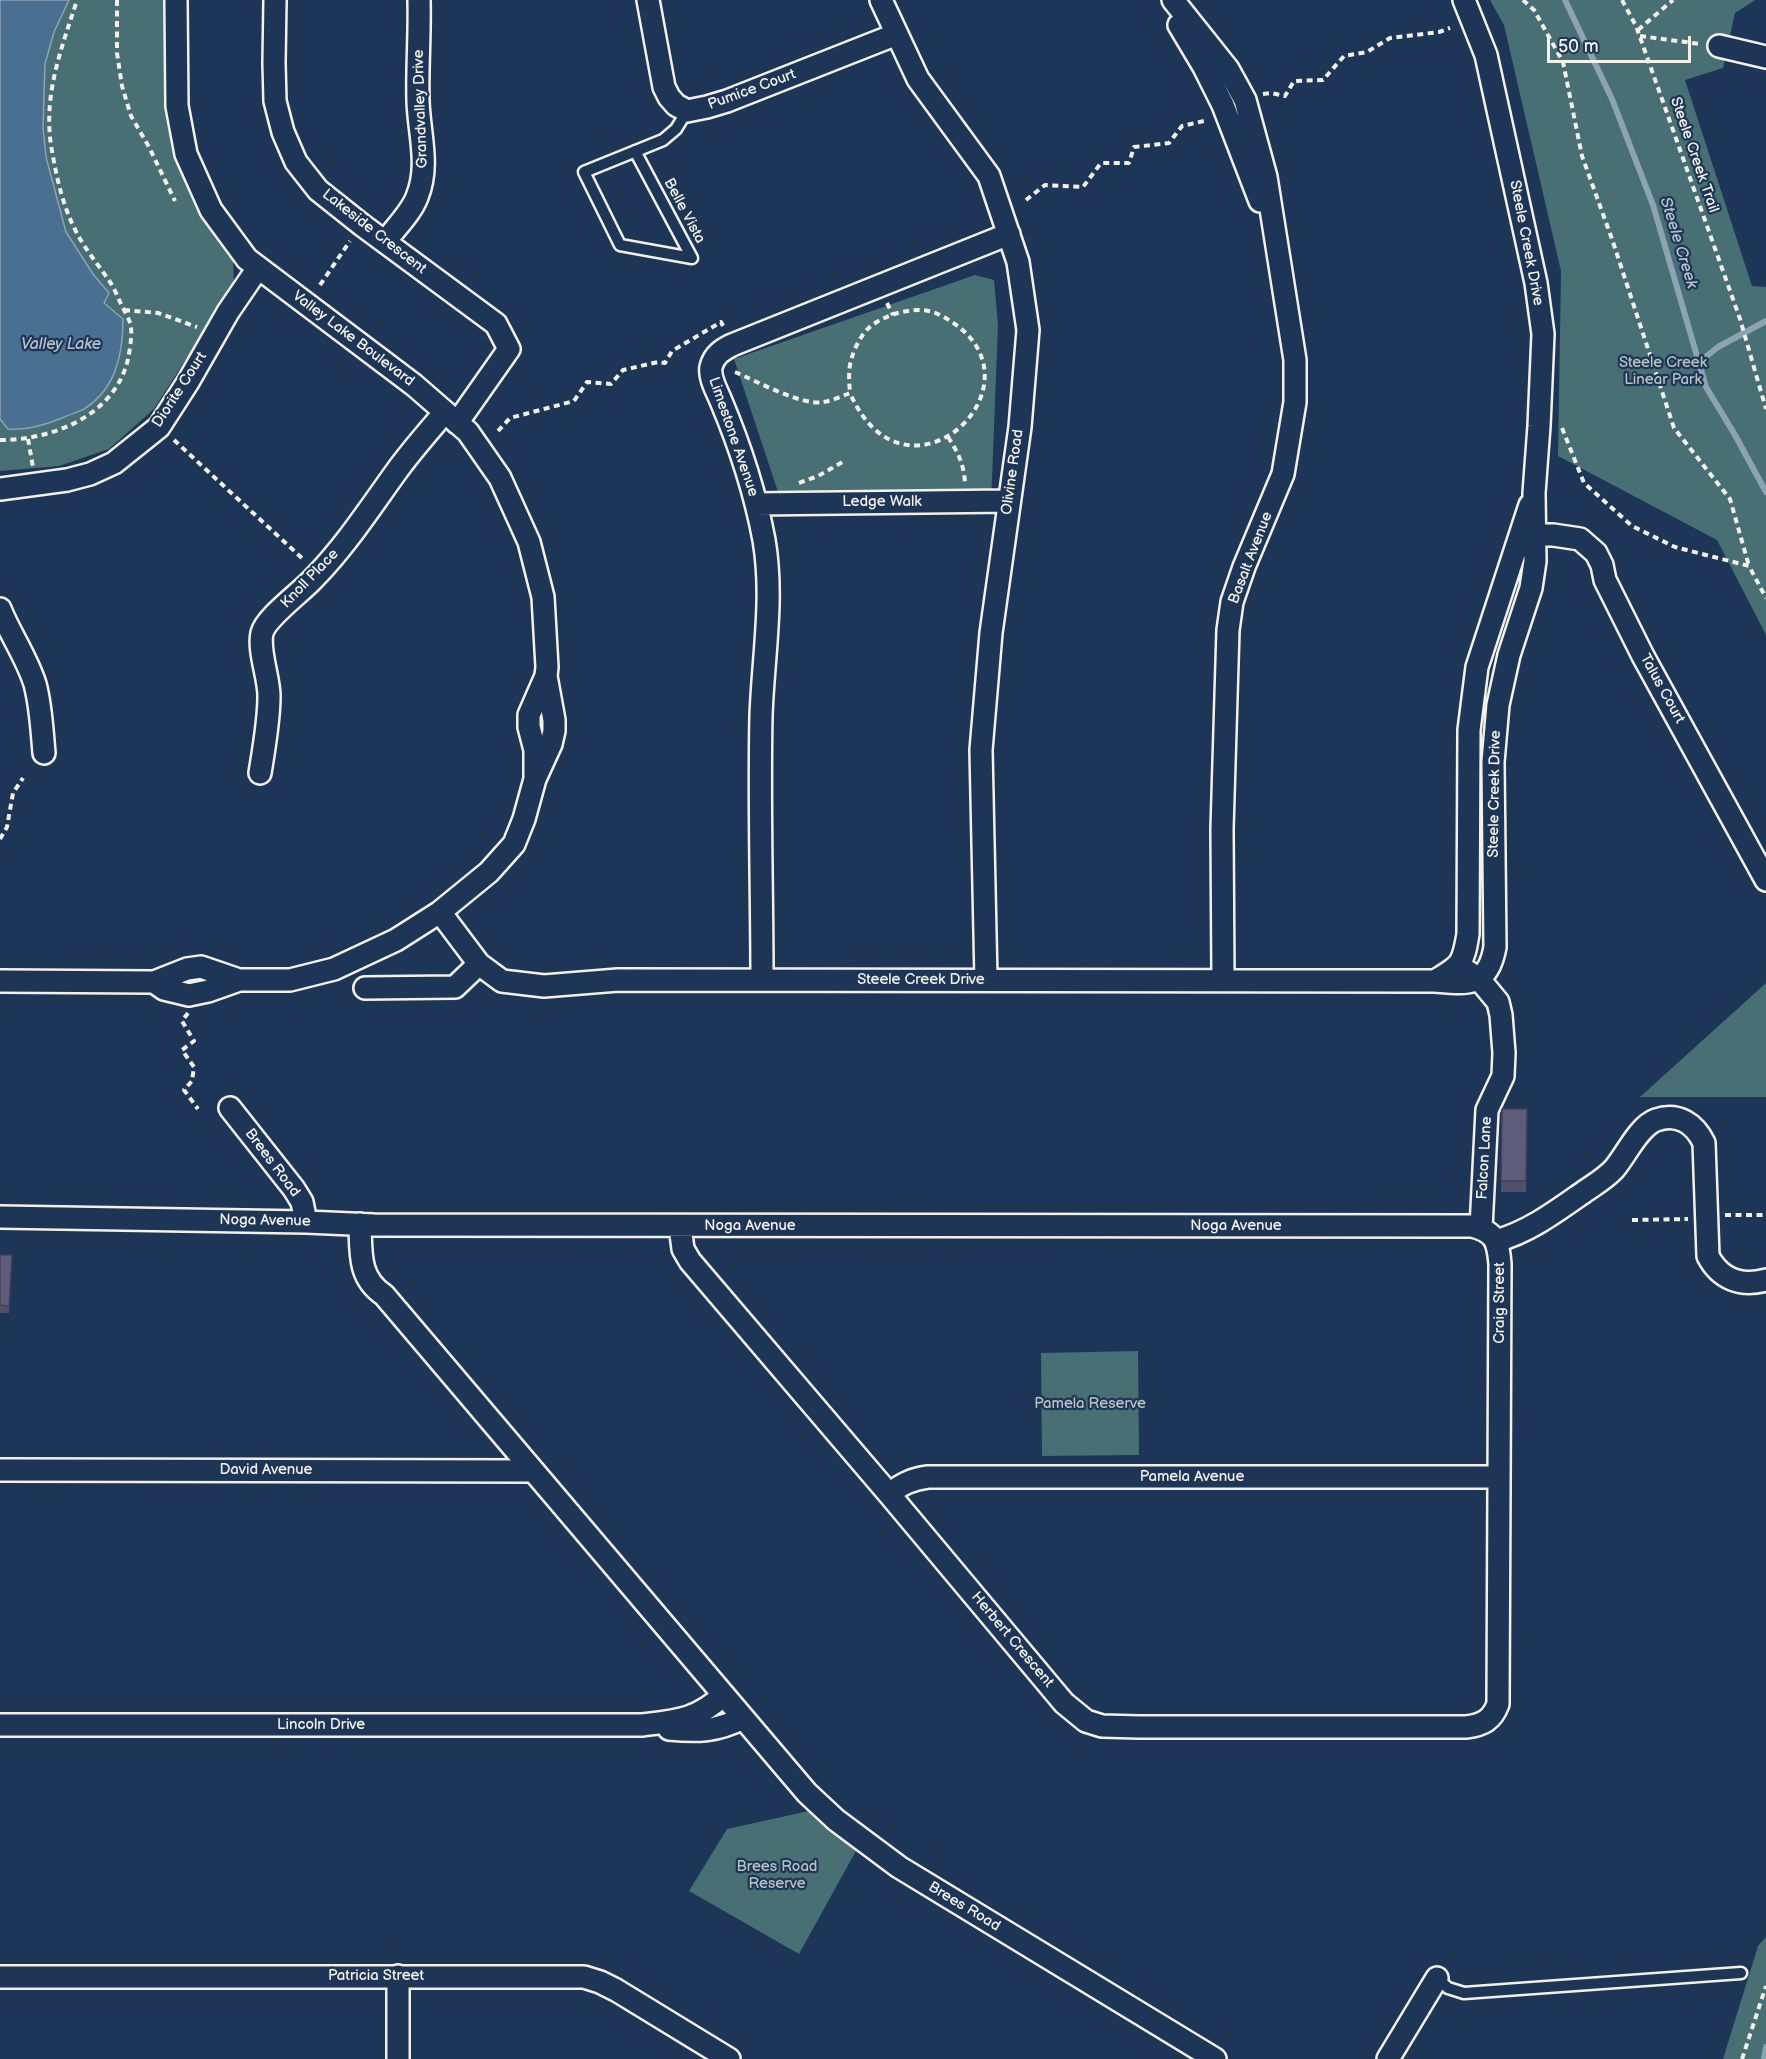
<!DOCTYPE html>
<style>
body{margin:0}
#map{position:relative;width:1766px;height:2059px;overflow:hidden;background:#1d3557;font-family:"Balsamiq Sans",sans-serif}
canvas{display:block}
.scale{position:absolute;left:1547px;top:36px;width:144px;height:27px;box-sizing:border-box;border:3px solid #f4f1e8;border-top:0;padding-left:8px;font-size:18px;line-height:21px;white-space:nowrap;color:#f4f1e8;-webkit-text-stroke:4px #1d3557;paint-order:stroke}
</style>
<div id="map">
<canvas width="1766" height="2059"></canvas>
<div class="scale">50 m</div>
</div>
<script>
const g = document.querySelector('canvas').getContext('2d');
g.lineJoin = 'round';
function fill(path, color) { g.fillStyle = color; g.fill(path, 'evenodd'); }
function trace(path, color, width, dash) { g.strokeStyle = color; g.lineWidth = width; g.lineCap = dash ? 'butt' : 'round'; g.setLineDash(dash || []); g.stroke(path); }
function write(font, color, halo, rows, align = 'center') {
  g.font = font + ' "Balsamiq Sans",sans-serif'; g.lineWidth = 4.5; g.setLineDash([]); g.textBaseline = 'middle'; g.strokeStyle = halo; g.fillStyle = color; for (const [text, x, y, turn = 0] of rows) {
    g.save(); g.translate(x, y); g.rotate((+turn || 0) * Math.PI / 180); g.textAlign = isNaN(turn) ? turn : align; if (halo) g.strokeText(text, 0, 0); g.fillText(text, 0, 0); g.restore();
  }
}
fill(new Path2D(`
 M0,0h166l26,186 41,73 1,25 -80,125 -45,40 -50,17 -59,5z
 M1490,0h265l-20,13 -12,55 -38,12 67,206 14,1v348l-49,-95 -159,-84 3,-185 -57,-246z
 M975,275l19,5 4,45 -7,179 -208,3 -49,-148z
 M1766,983v114h-126z
 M1138,1351l1,104 -97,1 -1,-103z
 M809,1811l48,38 -58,105 -110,-63 38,-62z
 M1766,1937v122h-43l35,-113z`), '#476f74');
const water = new Path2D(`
 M0,0h69l-15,32 -9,32 -2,64 3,29 20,75 27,42 16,19 -5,10 19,16c0,35 -7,70 -39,90 -6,3 -15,6 -22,9 -17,7 -35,13 -54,11l-8,-10z`);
fill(water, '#496f91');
trace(water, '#8da3b4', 1.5);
trace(new Path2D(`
 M1565,0l47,99 41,106 53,182 29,48 31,57
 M1698,363l20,-16 48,-26
 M1764,2059l2,-12`), '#8da3b4', 6);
const service = new Path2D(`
 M635,151l57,107 -72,-13 -36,-73 79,-32 13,-11 11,-18
 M1437,1978l11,10 16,5 277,-20`);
const minor = new Path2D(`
 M176,0l1,106 9,48 25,56 36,49 167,126 54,47 32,46 29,64 14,55 4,70 -1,9 -17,39v12l6,23v29
 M275,0l-1,63 1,38 8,31 13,30 22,28 44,35 134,99 13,25 -52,74
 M648,0l16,87 5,10 7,8 11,6 20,-4 20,-6 170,-67
 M881,0l37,79 71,97 29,86 10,68 -8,97 -29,206 -10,117 5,230
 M1173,0l55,69 17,31 21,77 29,183v42l-12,72 -39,93 -12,35 -4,28 -6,199 1,151
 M1179,25l25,42 19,38 37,96
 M1719,46l47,11
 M385,242c10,-14 26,-29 32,-45 13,-32 2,-63 1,-96 -1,-33 2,-67 1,-101
 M0,489l67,-9 23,-6 24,-11 45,-36 29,-45 40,-70 30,-44
 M756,504l253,-3
 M1535,535h18l27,4 16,14 6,12 3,15 38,76 123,224
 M0,609c10,25 27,49 35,75 6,22 7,47 9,69
 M260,773c4,-25 9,-52 9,-77 0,-19 -11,-45 -7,-63 4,-16 41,-42 53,-56 31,-32 55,-69 81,-105 15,-21 32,-40 49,-60
 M440,912l39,52 23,17 42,5 74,-6 817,1c33,3 53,6 60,-34l-2,-185 5,-57 11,-50 22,-67 4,-27 -1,-68 5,-67 4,-92 -7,-51 -50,-228 -22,-55
 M1467,971l12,8 19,23 3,13 3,38 -1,23 -16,34 -6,118
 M762,980c0,-88 -3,-176 -1,-264 2,-58 13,-118 3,-176 -9,-48 -24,-94 -43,-139 -4,-10 -12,-23 -10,-34 3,-12 11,-17 21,-22l277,-111
 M0,981l154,1 33,-13 14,-2 38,13
 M1435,981c26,-16 28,-16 33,-47l1,-204 8,-63 53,-162
 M154,982l10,7 25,6 19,-4 31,-11h51l44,-11 62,-29 44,-28 49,-40 25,-28 10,-25 11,-40 16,-35 3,-13v-11l-8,-44
 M365,988l90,-1 24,-23
 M230,1108l64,81 8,13 4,20
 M0,1217l306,5 68,3 1098,1c24,6 26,16 28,38l-2,440c-6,16 -15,21 -32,23h-327l-37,-1 -16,-5 -22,-18 -175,-209 -199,-233 -7,-12 -3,-23
 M360,1224c1,28 -2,54 24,71l423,498 29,27 63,47 316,192
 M1496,1241c32,-9 58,-28 85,-47 11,-8 24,-15 33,-25 12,-14 25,-43 42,-49 22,-8 39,4 48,23l4,113c12,23 33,31 58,24
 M0,1470l533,1
 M889,1494c13,-10 23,-15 39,-17h571
 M0,1725h642c33,-4 56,-5 81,-30
 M669,1729c29,3 48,2 74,-11
 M398,1976v83
 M0,1977h584l16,5 16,8 113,69
 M1388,2059l49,-81`);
trace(service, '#f4f1e8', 15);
trace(minor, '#f4f1e8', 26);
trace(new Path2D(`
 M117,0v53l5,33 9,30 18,31 26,54
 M1523,0l11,10 29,52 19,94 30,83 62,189 56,71 19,67
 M1622,0l14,26 21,59 83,234 26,90
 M1638,30l35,-30
 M1640,36l60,8
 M1263,94l8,-1 14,3 9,-15 29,-1 21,-24 23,-4 23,-14 49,-6 11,-4
 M1026,200l19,-15 38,2 18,-24h28l5,-16 35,-4 13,-17 26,-6
 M320,285l30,-44
 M887,303l6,12
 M124,310l34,3 39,14
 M735,372c21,9 67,34 88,30 9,-1 19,-6 27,-9 -1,-11 -2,-25 2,-36 3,-10 10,-24 19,-31 17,-13 49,-22 69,-11 120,61 -33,209 -90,78
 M1562,428l22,55 48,43 43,21 74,19 17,32
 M498,431l12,-13 64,-17 13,-19 24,2 12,-14 35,-8 7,1 7,-12 49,-29 2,4
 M948,437c10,15 16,28 17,46
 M28,439l5,28
 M0,440c52,0 115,-24 128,-81 2,-10 4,-22 3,-32 -1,-7 -6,-15 -9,-21 -4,-8 -7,-17 -12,-24 -10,-15 -22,-29 -31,-45 -15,-26 -22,-57 -27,-86 -10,-54 9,-101 25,-151
 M174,440l130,120
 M799,483l19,-7 28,-16
 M0,839l7,-12 6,-34 10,-15
 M188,1013l-6,8 12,20 -12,9 12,17 -2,14 -8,9 14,19
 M1725,1215h41
 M1632,1220l56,-1
 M1742,2059l24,-73`), '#f4f1e8', 4, [6, 4.5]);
trace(service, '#1d3557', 10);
trace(minor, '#1d3557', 21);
fill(new Path2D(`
 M1502,1109h25l-1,83h-25z
 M0,1255l12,8 -3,50h-9z`), '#524f6a');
const building = new Path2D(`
 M1502,1109h25l-1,72h-25z
 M0,1255h12l-3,51 -9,-1z`);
fill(building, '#5f5c7b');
trace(building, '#424056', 1.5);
write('15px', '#f4f1e8', '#1d3557', [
 ["Pumice Court",752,90,-20],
 ["Grandvalley Drive",421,109,-92],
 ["Steele Creek Trail",1694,155,71],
 ["Belle Vista",684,211,62],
 ["Lakeside Crescent",374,232,38],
 ["Steele Creek Drive",1526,243,79],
 ["Valley Lake Boulevard",353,339,37],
 ["Diorite Court",180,390,-57],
 ["Limestone Avenue",733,437,71],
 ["Olivine Road",1013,472,-82],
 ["Ledge Walk",882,502],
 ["Basalt Avenue",1251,558,-69],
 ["Knoll Place",310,579,-46],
 ["Talus Court",1662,689,61],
 ["Steele Creek Drive",1495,794,-89],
 ["Steele Creek Drive",921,980],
 ["Falcon Lane",1485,1158,-87],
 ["Brees Road",272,1163,53],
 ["Noga Avenue",265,1221,1],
 ["Noga Avenue",750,1226],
 ["Noga Avenue",1236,1226],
 ["Craig Street",1500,1303,-90],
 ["David Avenue",266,1470],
 ["Pamela Avenue",1192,1477],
 ["Herbert Crescent",1012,1640,50],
 ["Lincoln Drive",321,1725],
 ["Brees Road",964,1907,31],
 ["Patricia Street",376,1976]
]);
write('15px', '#b7c4bf', '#1d3557', [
 ["Steele Creek",1663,363],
 ["Linear Park",1663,380],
 ["Pamela Reserve",1090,1404],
 ["Brees Road",777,1867],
 ["Reserve",777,1884]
]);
write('italic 16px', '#b8c4ca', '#1d3557', [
 ["Steele Creek",1678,243,73],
 ["Valley Lake",61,345]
]);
</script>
